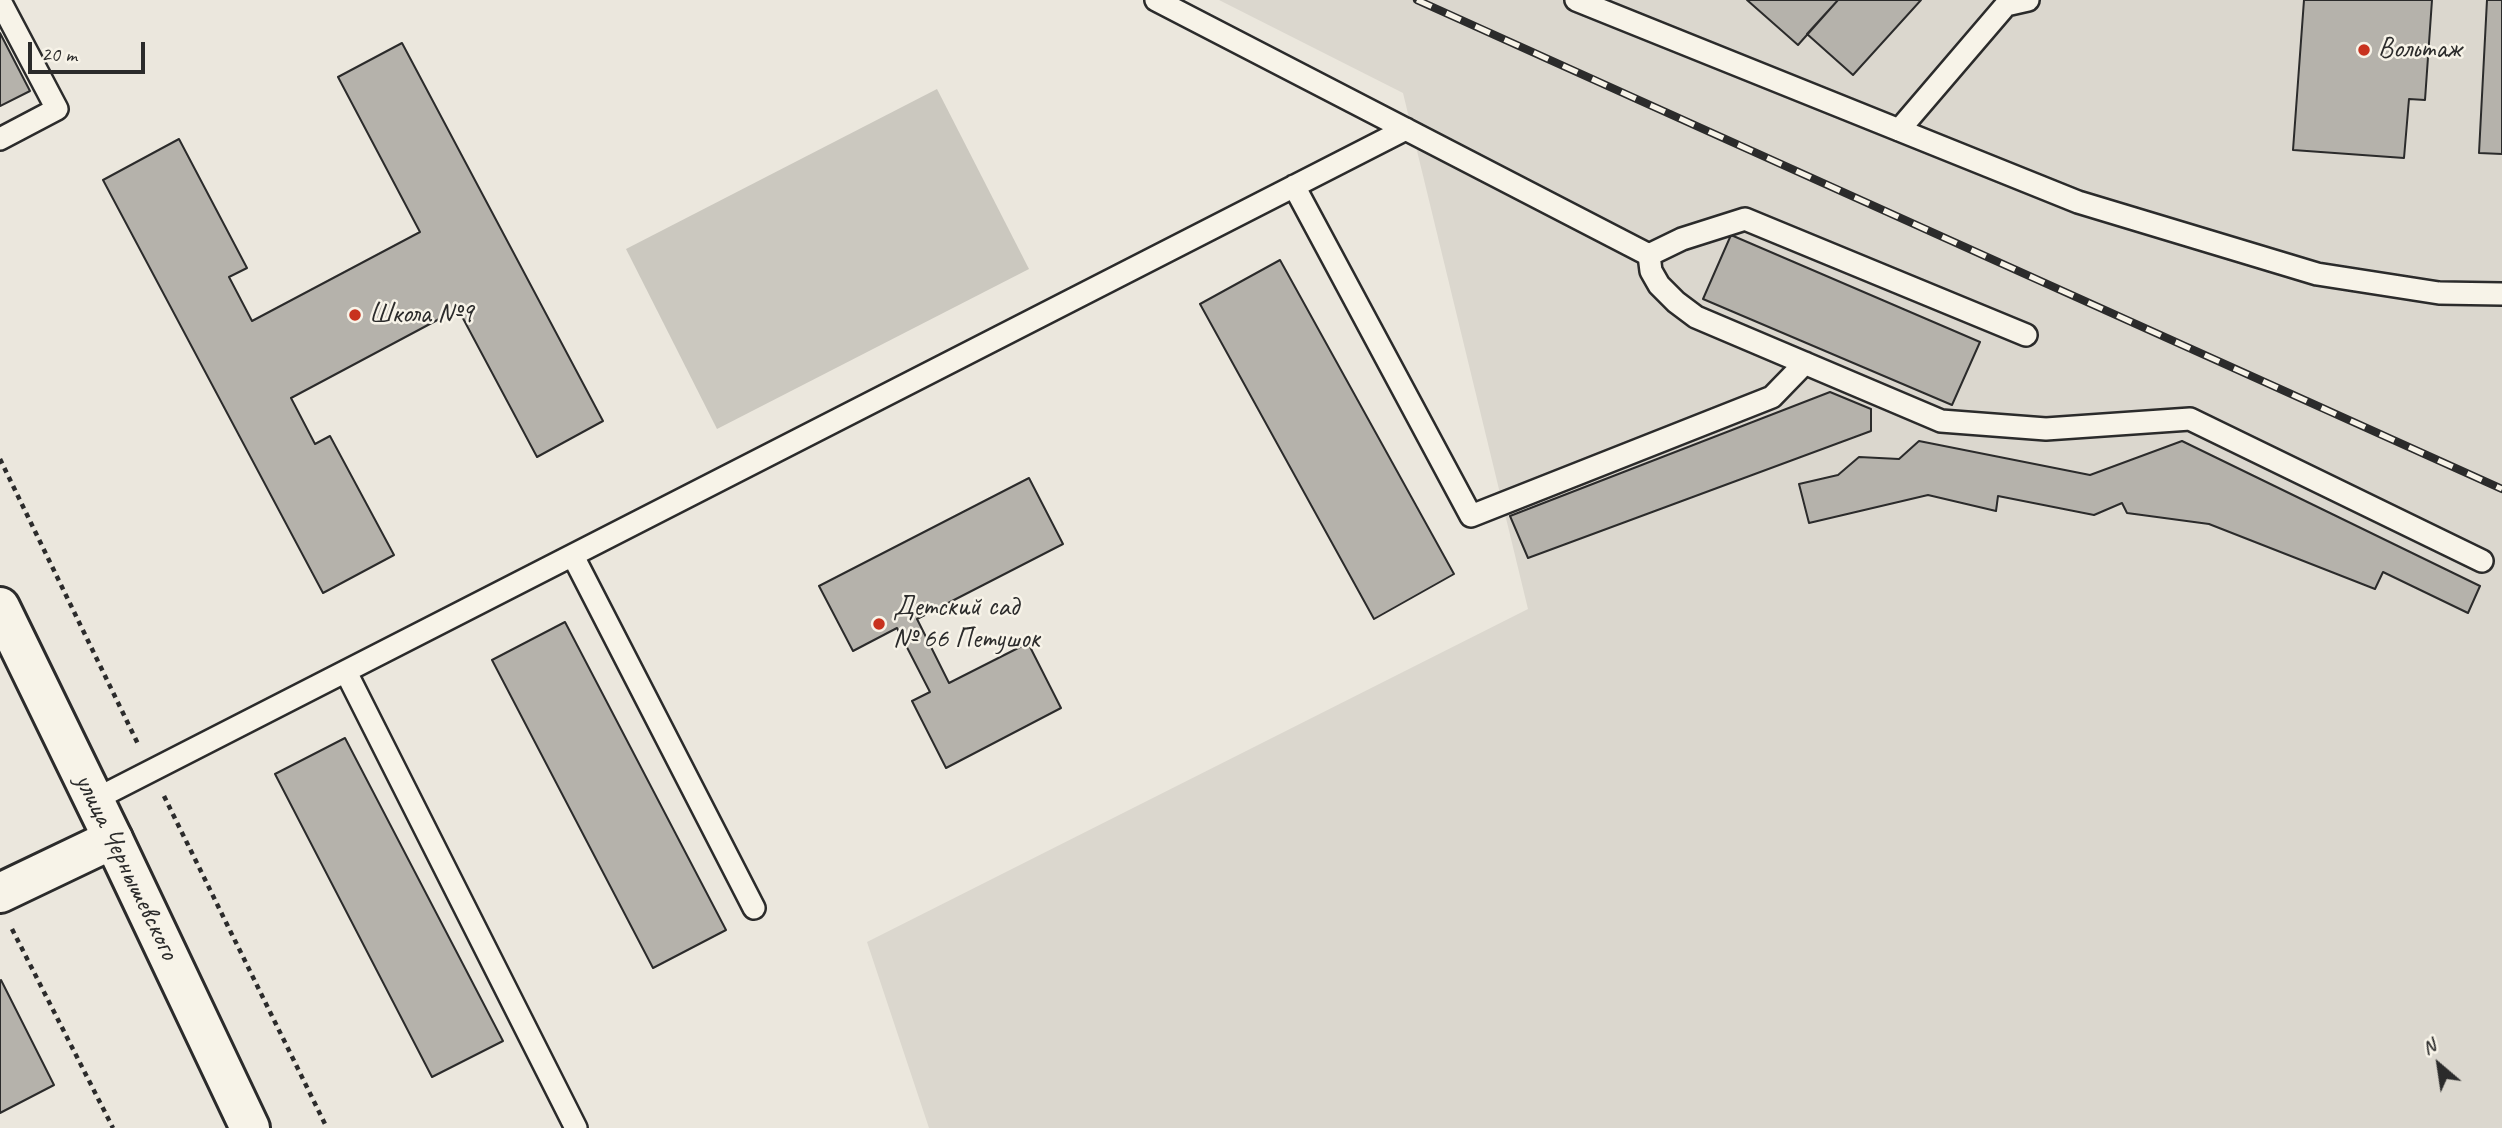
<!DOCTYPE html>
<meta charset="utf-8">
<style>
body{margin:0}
#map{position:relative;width:2502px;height:1128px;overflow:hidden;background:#ebe7dd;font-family:Caveat,sans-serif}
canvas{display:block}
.north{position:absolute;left:2404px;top:1030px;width:70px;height:70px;-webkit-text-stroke:5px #f7f3e8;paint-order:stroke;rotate:331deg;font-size:19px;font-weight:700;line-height:28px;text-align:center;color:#2b2b2b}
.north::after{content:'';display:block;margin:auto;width:24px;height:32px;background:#2b2b2b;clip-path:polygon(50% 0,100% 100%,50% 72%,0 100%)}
.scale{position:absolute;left:28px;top:42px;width:117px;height:32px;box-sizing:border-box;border:4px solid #2b2b2b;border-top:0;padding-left:9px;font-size:21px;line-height:24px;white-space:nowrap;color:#2b2b2b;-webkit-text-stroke:5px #f7f3e8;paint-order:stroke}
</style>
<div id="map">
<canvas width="2502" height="1128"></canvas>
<div class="north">N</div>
<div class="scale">20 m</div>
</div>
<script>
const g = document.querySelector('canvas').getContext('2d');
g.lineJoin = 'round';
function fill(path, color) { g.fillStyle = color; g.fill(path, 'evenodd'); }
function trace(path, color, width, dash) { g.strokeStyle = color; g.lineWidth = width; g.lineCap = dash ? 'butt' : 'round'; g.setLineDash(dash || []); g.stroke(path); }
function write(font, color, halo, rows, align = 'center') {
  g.font = font + ' Caveat,sans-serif'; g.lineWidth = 5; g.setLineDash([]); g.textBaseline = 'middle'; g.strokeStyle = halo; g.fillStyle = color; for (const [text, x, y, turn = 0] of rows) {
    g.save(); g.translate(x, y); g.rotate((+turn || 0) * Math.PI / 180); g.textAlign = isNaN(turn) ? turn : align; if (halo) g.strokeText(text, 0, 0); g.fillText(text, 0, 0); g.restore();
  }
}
fill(new Path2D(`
 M1219,0h1283v1128h-1573l-62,-186 661,-333 -125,-516z`), '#dbd7ce');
fill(new Path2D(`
 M937,89l92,180 -312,160 -91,-180z`), '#cbc8bf');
const building = new Path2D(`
 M1747,0h91l-40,45z
 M1838,0h83l-68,75 -46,-41z
 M2304,0h128l-7,100 -16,-1 -5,59 -111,-8z
 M2487,0h15v154l-23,-1z
 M0,33l30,58 -30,15z
 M402,43l201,378 -66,36 -79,-148 -167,89 24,46 15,-8 64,119 -71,38 -220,-413 76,-41 68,129 -18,9 23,44 168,-89 -82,-155z
 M1731,235l249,107 -28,63 -249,-106z
 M1280,260l174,314 -80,45 -174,-315z
 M1830,392l41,17v22l-343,127 -18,-42z
 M1919,441l171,34 92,-34 298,145 -12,27 -85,-41 -8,17 -166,-65 -82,-11 -5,-10 -28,12 -96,-19 -2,15 -68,-16 -119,28 -10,-39 39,-9 21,-18 40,2z
 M1029,478l34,66 -146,75 32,64 79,-40 33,65 -115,60 -34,-67 18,-9 -33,-64 -44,23 -34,-65z
 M565,622l161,308 -73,38 -161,-308z
 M345,738l158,303 -71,36 -157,-303z
 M1,980l53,105 -54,28v-132z`);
fill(building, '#b5b2ab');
trace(building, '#2b2b2b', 2);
const lane = new Path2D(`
 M1156,0l493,255 2,16 8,14 17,17 20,15 245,104 105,8 144,-10 292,142
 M1576,0l502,202 239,72 122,19 63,1
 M0,1l57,108 -57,30
 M1899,130l107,-125 22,-5
 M1294,186l177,330 301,-119 33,-34
 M1649,255l33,-16 63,-20 281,116
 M573,556l181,352
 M346,672l230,456
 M94,800l1312,-671`);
const street = new Path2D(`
 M0,893l113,-54`);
const secondary = new Path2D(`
 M0,607l113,232 137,289`);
trace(lane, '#2b2b2b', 26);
trace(street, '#2b2b2b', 44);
trace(secondary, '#2b2b2b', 44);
trace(new Path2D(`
 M0,459l138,285
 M164,796l163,332
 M12,929l101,199`), '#2b2b2b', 4.5, [5, 5]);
trace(lane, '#f7f3e8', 21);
trace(street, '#f7f3e8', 38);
trace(secondary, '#f7f3e8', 38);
const rail = new Path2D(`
 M1417,0l1085,489`);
trace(rail, '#2b2b2b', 8);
trace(rail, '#f7f3e8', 5, [16]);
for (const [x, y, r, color] of [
 [2364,50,7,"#c8321e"],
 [355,315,7,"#c8321e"],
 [879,624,7,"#c8321e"]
]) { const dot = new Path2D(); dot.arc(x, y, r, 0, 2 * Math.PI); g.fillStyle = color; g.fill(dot); trace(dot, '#f7f3e8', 2.5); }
write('28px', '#2b2b2b', '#f7f3e8', [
 ["Вольтаж",2378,50],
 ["Школа №9",369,315],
 ["Детский сад",893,608],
 ["№ 66 Петушок",893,640]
], 'left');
write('28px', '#2b2b2b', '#f7f3e8', [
 ["улица Чернышевского",126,867,64]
]);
</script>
